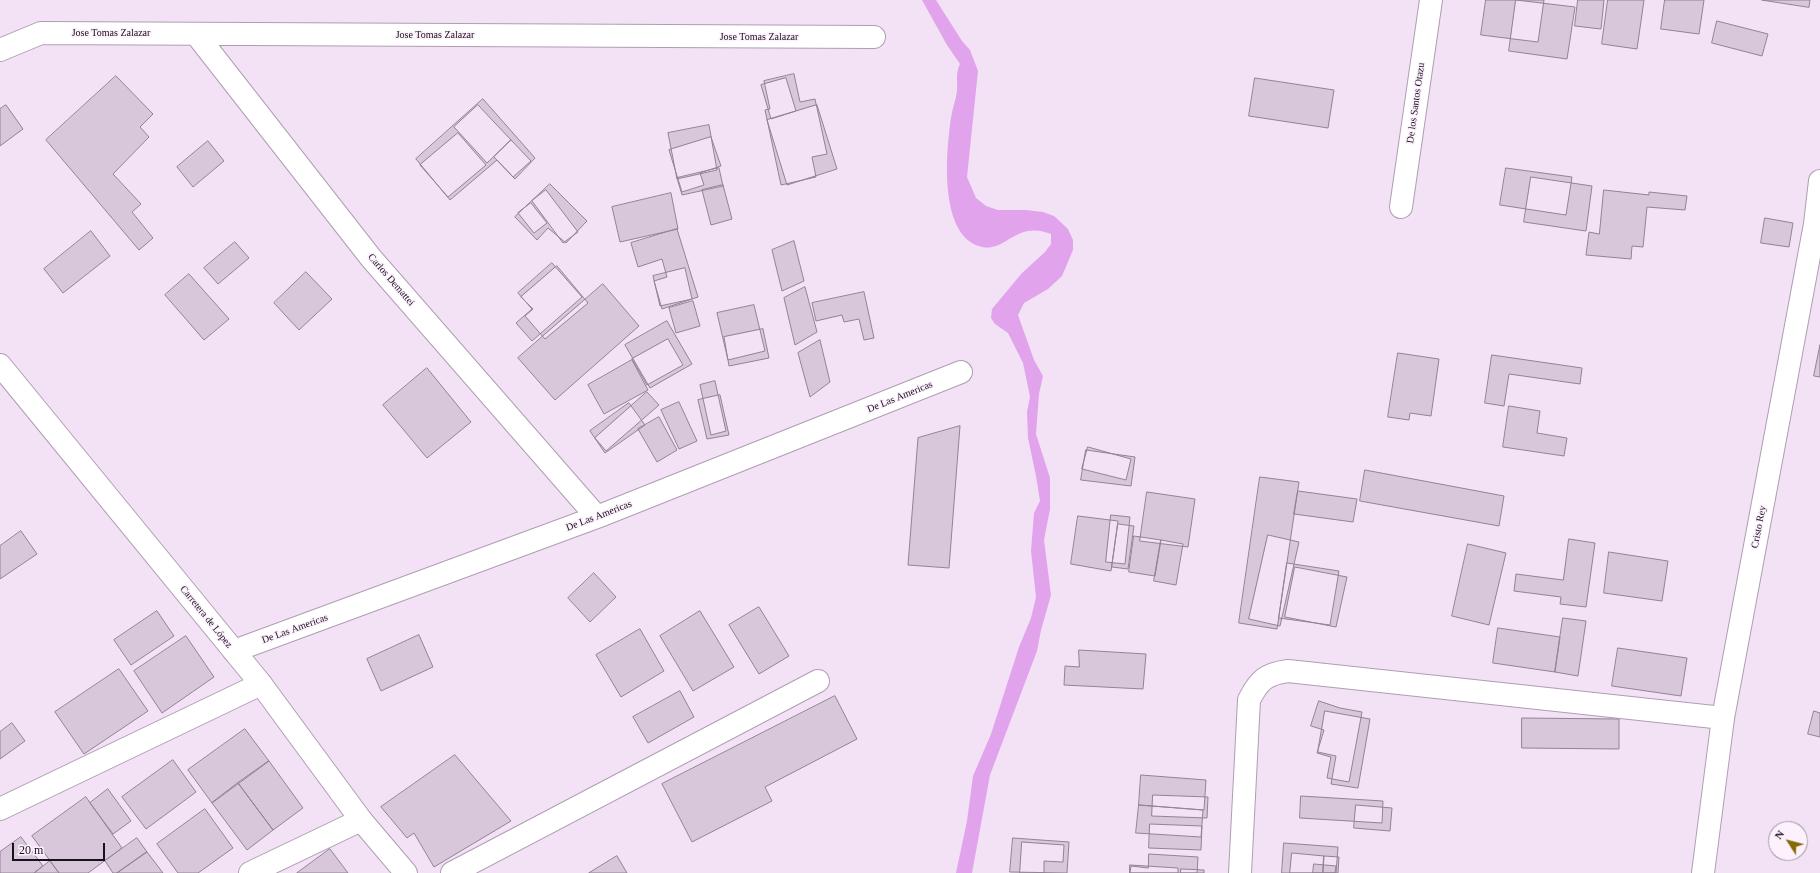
<!DOCTYPE html>
<meta charset="utf-8">
<style>
body{margin:0}
#map{position:relative;width:1820px;height:873px;overflow:hidden;background:#f3e1f6;font-family:"Times New Roman",serif}
canvas{display:block}
.north{position:absolute;left:1768px;top:821px;width:40px;height:40px;box-sizing:border-box;background:#fcf1fd;border:1px solid #a097a1;border-radius:50%;rotate:306deg;font-size:11px;font-weight:700;line-height:16px;text-align:center;color:#171118}
.north::after{content:'';display:block;margin:auto;width:14px;height:18px;background:#846b07;clip-path:polygon(50% 0,100% 100%,50% 72%,0 100%)}
.scale{position:absolute;left:12px;top:843px;width:93px;height:18px;box-sizing:border-box;border:2px solid #171118;border-top:0;padding-left:5px;font-size:12px;line-height:14px;white-space:nowrap;color:#171118;-webkit-text-stroke:3px #fcf1fd;paint-order:stroke}
</style>
<div id="map">
<canvas width="1820" height="873"></canvas>
<div class="north">N</div>
<div class="scale">20 m</div>
</div>
<script>
const g = document.querySelector('canvas').getContext('2d');
g.lineJoin = 'round';
function fill(path, color) { g.fillStyle = color; g.fill(path, 'evenodd'); }
function trace(path, color, width, dash) { g.strokeStyle = color; g.lineWidth = width; g.lineCap = dash ? 'butt' : 'round'; g.setLineDash(dash || []); g.stroke(path); }
function write(font, color, halo, rows, align = 'center') {
  g.font = font + ' "Times New Roman",serif'; g.lineWidth = 3; g.setLineDash([]); g.textBaseline = 'middle'; g.strokeStyle = halo; g.fillStyle = color; for (const [text, x, y, turn = 0] of rows) {
    g.save(); g.translate(x, y); g.rotate((+turn || 0) * Math.PI / 180); g.textAlign = isNaN(turn) ? turn : align; if (halo) g.strokeText(text, 0, 0); g.fillText(text, 0, 0); g.restore();
  }
}
fill(new Path2D(`
 M922,0h14l26,41 8,9 8,21 -11,106 9,21 10,8 12,4h28l17,2 11,4 14,13 5,11v10l-11,26 -14,13 -24,14 -6,12 16,45 9,16 -4,18 -3,40 14,44v31l-6,31 7,55 -10,35 -4,21 -47,124 -18,98h-16l11,-52 6,-45 18,-42 28,-87 12,-29 5,-21 -5,-46 3,-38 6,-12 -4,-25 -8,-38 -1,-26 3,-15 -2,-10 -5,-24 -15,-30 -13,-9 -4,-6 1,-9 30,-36 23,-21 6,-8v-10c-35,-14 -45,18 -69,13 -44,-10 -36,-96 -31,-129 1,-9 5,-18 6,-27 1,-10 -2,-17 3,-27l-13,-19z`), '#e1a3ec');
const building = new Path2D(`
 M1486,0h58l-6,42 -57,-7z
 M1516,0l59,7 -8,52 -58,-8z
 M1578,0h26l-3,29 -26,-3z
 M1608,0h36l-7,49 -35,-5z
 M1665,0h39l-5,34 -38,-5z
 M1762,0h48l-1,7z
 M1717,21l51,13 -6,22 -50,-13z
 M794,74l6,28 15,-3 12,55 -15,3 4,20 -35,8 -16,-75 5,-1 -6,-28z
 M116,76l37,38 -13,13 9,10 -36,37 28,30 -9,8 21,26 -14,12 -93,-110z
 M786,78l10,33 -25,8 -10,-34z
 M1255,78l79,12 -6,38 -79,-12z
 M483,99l52,59 -20,21 -18,-19 -47,40 -34,-41z
 M6,105l17,24 -23,17v-37z
 M478,105l33,35 -24,23 -33,-36z
 M817,105l20,64 -50,16 -20,-65z
 M709,125l8,45 -40,9 -9,-46z
 M458,133l28,32 -38,32 -28,-32z
 M711,137l10,29 -21,7 4,12 -22,7 -13,-42z
 M511,140l20,21 -18,16 -19,-20z
 M208,141l16,20 -31,26 -16,-20z
 M719,168l4,18 -41,9 -5,-17z
 M1506,168l66,9 -6,38 -66,-10z
 M1531,177l61,9 -6,45 -62,-9z
 M550,184l37,37 -21,22 -18,-15 -11,12 -22,-23z
 M723,185l9,34 -21,6 -9,-35z
 M546,190l32,42 -15,11 -31,-42z
 M1604,190l45,5v-3l38,4 -2,14 -38,-3 -4,40 -11,-1 -1,13 -45,-4 3,-23 10,2z
 M671,193l7,36 -58,13 -8,-35z
 M531,203l16,20 -13,10 -16,-20z
 M1765,218l28,5 -4,24 -28,-4z
 M677,229l21,68 -36,12 -8,-28 13,-4 -5,-18 -24,8 -7,-24z
 M91,231l19,25 -47,37 -19,-24z
 M794,241l10,40 -22,10 -10,-41z
 M235,242l14,16 -31,26 -14,-16z
 M552,263l30,34 -50,44 -16,-18 16,-14 -14,-16z
 M557,266l31,37 -43,36 -20,-23 8,-7 -12,-12z
 M685,268l7,31 -32,7 -7,-30z
 M306,272l26,27 -33,31 -25,-27z
 M189,274l40,45 -25,21 -39,-45z
 M603,284l36,42 -84,74 -37,-42z
 M805,287l12,45 -22,13 -11,-47z
 M864,292l10,46 -10,2 -5,-21 -15,3 -2,-7 -26,6 -4,-18z
 M693,301l7,25 -24,7 -7,-25z
 M754,305l11,46 -37,9 -11,-47z
 M667,321l25,43 -42,24 -25,-43z
 M763,329l6,29 -40,8 -5,-29z
 M668,339l15,26 -36,20 -15,-26z
 M820,340l10,42 -20,15 -12,-44z
 M1820,345v32l-6,-1z
 M1398,353l41,6 -8,57 -21,-3 -1,7 -21,-3z
 M1492,355l90,13 -2,16 -71,-10 -5,32 -19,-3z
 M632,360l16,30 -44,24 -16,-29z
 M427,368l44,54 -44,36 -44,-53z
 M715,381l11,50 -15,4 -11,-50z
 M647,392l12,13 -53,46 -11,-13z
 M720,395l9,40 -22,4 -9,-39z
 M679,402l18,39 -18,8 -18,-39z
 M629,403l16,22 -40,28 -15,-22z
 M1509,406l31,5 -3,22 30,5 -3,18 -61,-9z
 M659,417l18,33 -20,12 -19,-33z
 M960,426l-11,142 -41,-3 10,-127z
 M1088,447l43,12 -5,21 -44,-11z
 M1086,450l49,7 -4,29 -50,-6z
 M1365,470l139,26 -5,30 -139,-25z
 M1260,477l39,5 -22,147 -38,-6z
 M1298,491l59,8 -4,23 -59,-8z
 M1147,492l48,7 -7,48 -48,-6z
 M1111,515l19,2 -5,47 -19,-2z
 M1078,516l40,5 -7,50 -40,-7z
 M1118,524l16,2 -6,43 -16,-2z
 M21,531l16,23 -37,25v-33z
 M1268,535l31,7 -19,84 -31,-7z
 M1134,536l27,4 -6,36 -26,-4z
 M1569,539l26,4 -9,64 -26,-3 1,-7 -47,-6 2,-17 47,6z
 M1161,540l22,4 -7,41 -22,-4z
 M1468,544l38,9 -17,72 -37,-9z
 M1609,552l59,9 -6,40 -58,-8z
 M1287,563l52,8 -9,54 -51,-7z
 M1295,567l52,10 -11,50 -51,-10z
 M594,573l22,24 -26,25 -22,-24z
 M759,607l30,49 -30,18 -30,-49z
 M157,611l17,25 -43,29 -17,-25z
 M700,611l34,56 -41,24 -33,-55z
 M1563,618l23,3 -8,55 -23,-4z
 M1498,628l62,9 -5,35 -62,-9z
 M640,629l24,42 -43,26 -25,-42z
 M419,635l14,32 -52,24 -14,-32z
 M186,636l28,41 -52,36 -28,-42z
 M1618,648l69,10 -6,38 -69,-10z
 M1079,650l67,4 -3,35 -79,-4 1,-19 14,1z
 M119,669l29,42 -64,43 -29,-42z
 M680,691l14,26 -46,26 -15,-26z
 M835,696l22,43 -92,48 7,14 -80,41 -30,-58z
 M1319,701l21,7 22,4 -13,70 -22,-4 4,-21 -14,-4 7,-23 -13,-4z
 M1325,711l45,8 -12,69 -27,-4 5,-28 -18,-4z
 M1814,711l6,2v24l-12,-3z
 M1522,718l97,1v30l-97,-1z
 M12,723l13,18 -25,18v-27z
 M245,729l24,32 -57,42 -24,-33z
 M455,755l56,66 -77,46 -20,-34 -7,5 -26,-31z
 M173,760l23,32 -50,37 -24,-32z
 M269,761l34,47 -30,22 -35,-47z
 M1141,775l65,5 -2,30 -65,-5z
 M238,783l35,47 -26,20 -35,-47z
 M108,789l23,32 -18,13 -23,-31z
 M1153,795l55,2 -1,21 -55,-2z
 M1301,796l82,5 -1,22 -82,-5z
 M86,797l36,51 -34,25h-29l-27,-37z
 M1139,805l64,5 -2,27 -65,-4z
 M1356,805l36,3 -2,23 -36,-3z
 M205,809l28,39 -35,25h-20l-21,-29z
 M1150,824l52,2 -1,24 -52,-2z
 M21,837l22,29 -9,7h-34v-21z
 M137,838l10,14 -30,21h-4l-8,-12z
 M1013,838l56,4 -2,31 -57,-1z
 M1022,842l42,3 -1,17 -19,-1v12h-24z
 M1284,843l54,4 -2,26h-54z
 M330,849l18,24h-51z
 M147,852l16,21h-46z
 M1292,853l32,3 -1,17h-33z
 M1149,854l49,3 -1,16h-67l1,-7 17,2z
 M617,856l10,17h-38z
 M1324,856l15,1 -1,16h-15z
 M50,861l9,12h-25l9,-7z
 M1314,864l22,2 -1,7h-22z
 M1130,865l48,3v5h-48z
 M1181,869l23,1v3h-23z`);
fill(building, '#d8c7db');
trace(building, '#928295', 1);
const minor = new Path2D(`
 M196,34l175,224 226,259
 M0,50l41,-17 833,4
 M1401,207l30,-207
 M234,651l363,-134 364,-145
 M0,809l261,-125
 M250,873l111,-53
 M452,873l366,-192
 M1240,873l9,-173c10,-20 17,-26 39,-29l435,47`);
const tertiary = new Path2D(`
 M1703,873l20,-155 92,-494 5,-43`);
const secondary = new Path2D(`
 M0,365l261,319 100,136 45,53`);
trace(minor, '#af9eb2', 24);
trace(tertiary, '#af9eb2', 24);
trace(secondary, '#af9eb2', 24);
trace(minor, '#fff', 22);
trace(tertiary, '#fff', 22);
trace(secondary, '#fff', 22);
write('10px', '#171118', '#fcf1fd', [
 ["Jose Tomas Zalazar",111,33],
 ["Jose Tomas Zalazar",435,35],
 ["Jose Tomas Zalazar",759,37],
 ["De los Santos Otazu",1416,103,-82],
 ["Carlos Demattei",391,280,49],
 ["De Las Americas",900,397,-22],
 ["De Las Americas",599,516,-21],
 ["Cristo Rey",1759,527,-79],
 ["Carretera de López",206,617,51],
 ["De Las Americas",295,629,-20]
]);
</script>
